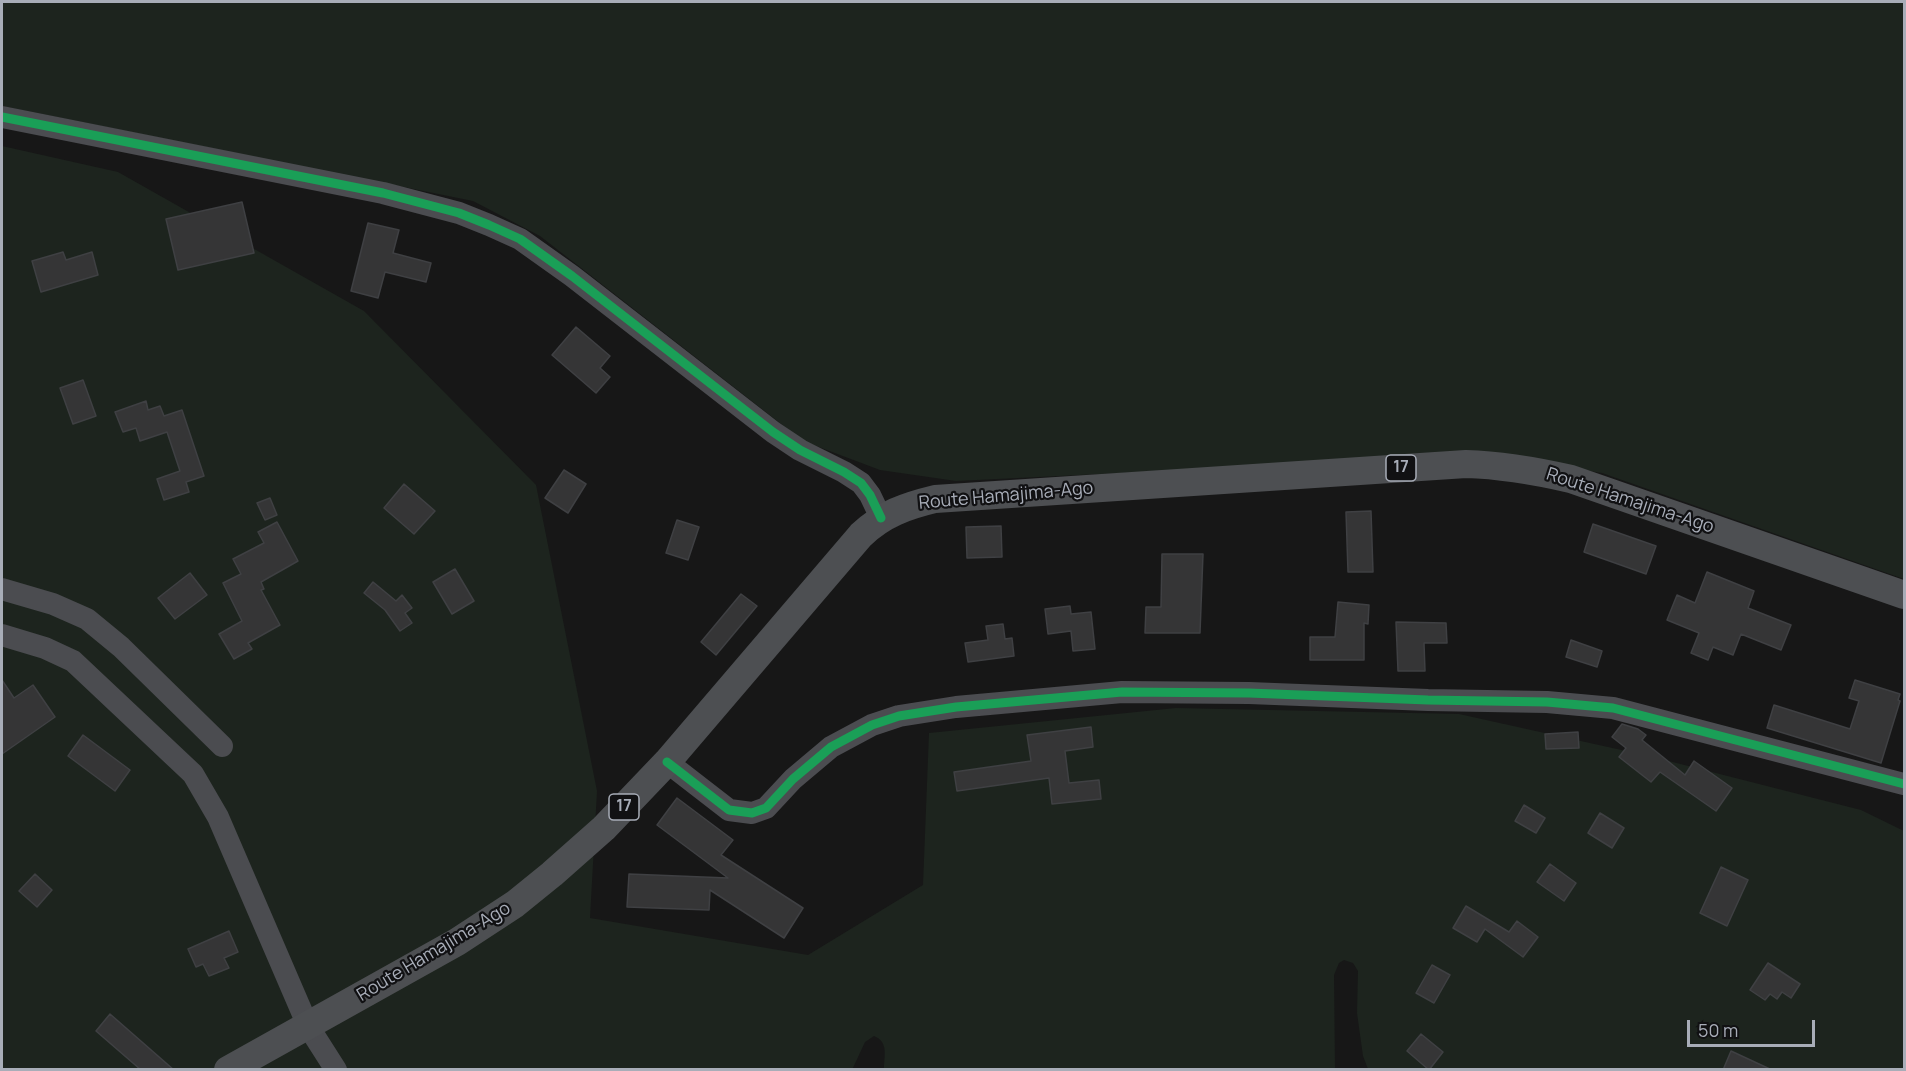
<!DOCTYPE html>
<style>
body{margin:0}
#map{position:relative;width:1906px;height:1071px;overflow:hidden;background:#171717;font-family:Manrope,sans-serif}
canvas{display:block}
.frame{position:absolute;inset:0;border:3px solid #a8adb8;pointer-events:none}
.scale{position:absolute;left:1687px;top:1020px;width:128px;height:27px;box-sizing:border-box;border:3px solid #a8adb8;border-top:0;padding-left:8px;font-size:18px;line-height:21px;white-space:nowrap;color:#a8adb8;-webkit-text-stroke:4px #111113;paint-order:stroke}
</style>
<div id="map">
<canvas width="1906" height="1071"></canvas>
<div class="frame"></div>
<div class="scale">50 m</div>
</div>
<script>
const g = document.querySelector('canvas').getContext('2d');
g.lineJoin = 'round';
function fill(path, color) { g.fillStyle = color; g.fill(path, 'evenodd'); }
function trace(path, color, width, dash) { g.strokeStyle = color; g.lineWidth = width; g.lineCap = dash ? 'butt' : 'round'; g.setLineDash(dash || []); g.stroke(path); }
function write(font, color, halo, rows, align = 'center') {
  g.font = font + ' Manrope,sans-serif'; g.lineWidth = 4.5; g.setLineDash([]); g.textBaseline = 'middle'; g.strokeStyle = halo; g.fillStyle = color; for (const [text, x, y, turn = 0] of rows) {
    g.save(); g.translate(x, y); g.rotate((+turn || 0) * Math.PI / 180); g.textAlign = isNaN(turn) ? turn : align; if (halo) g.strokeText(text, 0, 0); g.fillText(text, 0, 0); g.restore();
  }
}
fill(new Path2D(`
 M2,2h1902v577l-302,-106 -109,-18 -537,26 -76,-11 -77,-29 -263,-205 -67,-35 -471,-95z
 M2,146l116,26 246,139 172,174 61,306 -7,127 218,37 115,-70 6,-152 247,-25 283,6 194,43 208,53 43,21v238h-536l-5,-13 -6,-43 1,-42 -5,-8 -9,-3 -5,3 -5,12 1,94h-451c0,-13 5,-27 -10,-33l-9,6 -13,28h-850z`), '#1d241e');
const building = new Path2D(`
 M242,202l12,51 -76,17 -12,-51z
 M368,223l31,7 -6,23 38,10 -5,19 -41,-10 -7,26 -27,-7z
 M63,252l3,8 26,-8 6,23 -57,17 -9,-31z
 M576,327l34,29 -10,12 10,9 -14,16 -44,-38z
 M83,380l13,36 -23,8 -13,-36z
 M146,401l2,9 12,-4 4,10 18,-6 22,66 -18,6 3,10 -25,8 -7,-21 23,-8 -13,-39 -27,9 -4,-13 -13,4 -8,-20z
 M564,470l22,14 -18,29 -23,-15z
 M404,484l31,27 -21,23 -30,-26z
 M270,498l7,17 -12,5 -8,-17z
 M1371,511l2,61h-25l-2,-60z
 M677,520l22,7 -11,33 -22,-7z
 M277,522l21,39 -37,21 3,7 -3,1 19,35 -32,18 4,6 -18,10 -15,-25 23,-13 -19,-38 18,-9 -8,-15 31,-16 -6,-11z
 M1593,524l63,22 -10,28 -62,-22z
 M1001,526l1,31 -35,1 -1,-31z
 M1162,554h41l-3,79h-55l1,-26h15z
 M455,569l19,32 -22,13 -19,-32z
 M1707,572l47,19 -6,17 43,17 -10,25 -40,-16 -8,21 -20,-8 -5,13 -17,-7 8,-20 -32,-13 10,-25 18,8z
 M190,573l17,22 -32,24 -17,-21z
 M373,582l23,19 6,-6 10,13 -7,5 7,10 -12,8 -15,-21 -21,-17z
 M741,594l16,12 -41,49 -15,-13z
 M1338,602l31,3 -1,19 -4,-1v37h-54v-23h25z
 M1070,606l1,8 20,-2 4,37 -22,2 -2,-20 -23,3 -3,-25z
 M1396,622l50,1 1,20h-23l1,28h-27z
 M1003,624l2,15 7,-1 2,18 -46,6 -3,-19 23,-3 -2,-14z
 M1571,640l31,11 -5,16 -31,-10z
 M2,680l12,18 19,-13 22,32 -53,37z
 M1855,680l45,14 -2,6 2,1 -19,62 -114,-35 7,-23 76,24 9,-28 -10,-3z
 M1622,724l16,5 8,6 -4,5 43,35 9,-14 38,27 -16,23 -56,-39 -9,10 -32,-25 7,-9 -14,-11z
 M1091,727l2,20 -28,4 4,32 30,-3 2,19 -49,5 -3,-26 -92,13 -3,-19 77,-11 -4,-26z
 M1578,732l1,16 -33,1 -1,-15z
 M83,735l47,35 -15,21 -47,-35z
 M677,798l56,42 -12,15 82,53 -19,30 -74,-48 -1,20 -82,-3 2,-33 99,4 -71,-53z
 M1524,805l21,13 -9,15 -21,-12z
 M1600,813l24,15 -12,20 -24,-15z
 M1550,864l26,19 -12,18 -27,-19z
 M1721,867l27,13 -21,46 -27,-13z
 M35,874l17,16 -15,17 -18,-16z
 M1466,906l43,26 8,-11 21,16 -15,20 -38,-28 -8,13 -24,-14z
 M229,931l9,21 -14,6 5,10 -20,8 -6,-12 -7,3 -8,-18z
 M1768,963l32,21 -9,14 -9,-6 -5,7 -7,-5 -5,6 -15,-10z
 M1432,965l18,10 -16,28 -18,-10z
 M110,1014l64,56h-33l-45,-39z
 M1421,1034l22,18 -14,18 -22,-19z
 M1731,1051l41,19h-49z`);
fill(building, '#353536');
trace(building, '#3f4043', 1.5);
trace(new Path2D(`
 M2,117l381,76 76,20 30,12 31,14 52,37 201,156 27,18 44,22 17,11 9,12 11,23
 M2,589l51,15 34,15 34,28 101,99
 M2,635l43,13 28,13 120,113 25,43 90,209 28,44
 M667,762l62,48 23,3 14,-5 27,-29 38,-32 41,-22 27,-9 57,-9 166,-15 127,1 179,7 119,2 66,6 291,76`), '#4b4c50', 22);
trace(new Path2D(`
 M228,1070l229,-128 58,-38 37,-30 52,-46 63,-66 194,-227c22,-21 45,-29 74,-36l531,-35c36,1 70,7 105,15l333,116`), '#4d4f52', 28);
trace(new Path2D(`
 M2,117l381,76 76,20 30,12 31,14 52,37 201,156 27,18 44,22 17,11 9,12 11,23
 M667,762l62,48 23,3 14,-5 27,-29 38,-32 41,-22 27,-9 57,-9 166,-15 127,1 179,7 119,2 66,6 291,76`), '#1a9f57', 9);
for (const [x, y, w] of [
 [1401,468,30],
 [624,807,30]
]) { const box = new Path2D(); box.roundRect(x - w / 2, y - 13, w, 26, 4.5); g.fillStyle = '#111113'; g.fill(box); trace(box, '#a8adb8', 1.5); }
write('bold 16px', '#a8adb8', null, [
 ["17",1401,468],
 ["17",624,807]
]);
write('18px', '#a8adb8', '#111113', [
 ["Route Hamajima-Ago",1006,496,-5],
 ["Route Hamajima-Ago",1630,501,18],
 ["Route Hamajima-Ago",434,952,-31]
]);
</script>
